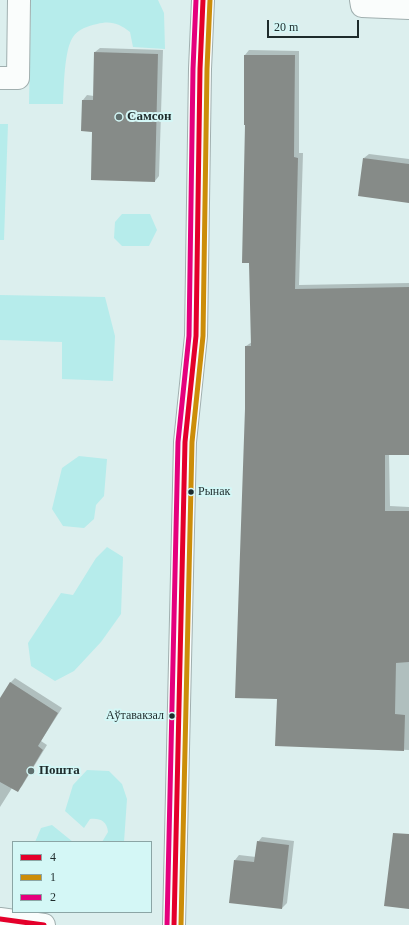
<!DOCTYPE html>
<meta charset="utf-8">
<style>
body{margin:0}
#map{position:relative;width:409px;height:925px;overflow:hidden;background:#dcefee;font-family:Georgia,serif}
canvas{display:block}
.legend{position:absolute;left:12px;top:841px;width:140px;height:72px;box-sizing:border-box;background:#d4f7f6;border:1px solid #8ba5a5;margin:0;padding:5px 7px;list-style:none;font-size:12px;color:#1e2b2b}
.legend li{display:flex;align-items:center;gap:8px;height:20px}
.legend b{width:20px;border:1px solid #8ba5a5}
.scale{position:absolute;left:267px;top:20px;width:92px;height:18px;box-sizing:border-box;border:2px solid #1e2b2b;border-top:0;padding-left:5px;font-size:12px;line-height:14px;white-space:nowrap;color:#1e2b2b;-webkit-text-stroke:3px #d4f7f6;paint-order:stroke}
</style>
<div id="map">
<canvas width="409" height="925"></canvas>
<ul class="legend">
<li><b style="height:5px;background:#e4002b"></b>4</li>
<li><b style="height:5px;background:#cc8d09"></b>1</li>
<li><b style="height:5px;background:#e5007d"></b>2</li>
</ul>
<div class="scale">20 m</div>
</div>
<script>
const g = document.querySelector('canvas').getContext('2d');
g.lineJoin = 'round';
function fill(path, color) { g.fillStyle = color; g.fill(path, 'evenodd'); }
function trace(path, color, width, dash) { g.strokeStyle = color; g.lineWidth = width; g.lineCap = dash ? 'butt' : 'round'; g.setLineDash(dash || []); g.stroke(path); }
function write(font, color, halo, rows, align = 'center') {
  g.font = font + ' Georgia,serif'; g.lineWidth = 4; g.setLineDash([]); g.textBaseline = 'middle'; g.strokeStyle = halo; g.fillStyle = color; for (const [text, x, y, turn = 0] of rows) {
    g.save(); g.translate(x, y); g.rotate((+turn || 0) * Math.PI / 180); g.textAlign = isNaN(turn) ? turn : align; if (halo) g.strokeText(text, 0, 0); g.fillText(text, 0, 0); g.restore();
  }
}
fill(new Path2D(`
 M31,0h127l6,13 1,36 -32,-2 -3,-15c-10,-8 -19,-12 -33,-8 -9,2 -19,5 -24,13 -9,13 -9,50 -10,67h-34z
 M0,124h8l-4,116h-4z
 M122,214h28l7,16 -8,16h-27l-8,-8 1,-16z
 M0,295l105,2 10,39 -2,45 -51,-2v-37l-62,-2z
 M79,456l28,3 -3,37 -8,9 -2,14 -10,9 -21,-2 -11,-17 10,-41z
 M107,547l16,10 -2,57 -20,28 -27,29 -19,10 -24,-15 -3,-23 33,-50 12,2 23,-37z
 M87,770l22,1 13,13 5,15 -3,43h-22l6,-10c-1,-11 -8,-14 -18,-13l-6,9 -19,-17 8,-26z
 M52,825l21,17h-38l6,-14z`), '#b6eceb');
fill(new Path2D(`
 M100,48l63,2 -4,126 -4,5 -62,-50 -10,-31 4,-5 7,1 1,-44z
 M249,50l50,1v102h4l-4,132 110,-2v171h-20l1,52 19,1v243l-132,-5 1,-47 -32,-289v-63l6,-4 -6,-218h-1v-69z
 M369,154l40,5v43l-45,-44z
 M15,678l47,30 -21,33 6,4 -25,41 -5,5 -5,-3 -12,19v-107l10,-17z
 M262,837l32,4 -7,62 -5,5 -47,-48 4,-5 17,2 2,-15z`), '#0003');
fill(new Path2D(`
 M94,52l64,2 -3,128 -64,-2 1,-48 -11,-1 1,-31h11z
 M244,55h51l-1,102 4,1 -3,131 114,-2v168h-24v56h24v151l-13,1 -1,51 10,1 -1,36 -129,-5 2,-47 -42,-1 10,-289v-63h6l-2,-83h-7l3,-138h-1z
 M363,158l46,6v39l-51,-7z
 M10,682l48,31 -20,33 5,4 -25,42 -18,-10v-84z
 M393,833l16,1v75l-25,-3z
 M257,841l32,4 -7,64 -53,-6 5,-43 20,2z`), '#868b88');
const minor = new Path2D(`
 M361,0l1,6 47,2
 M0,78h18l1,-78
 M0,919l44,6
 M174,925l11,-483 11,-106 4,-267 3,-69`);
trace(minor, '#a0afaf', 24);
trace(minor, '#fafdfc', 22);
trace(new Path2D(`
 M0,919l44,6
 M174,925l11,-483 11,-106 4,-267 3,-69`), '#e4002b', 5);
trace(new Path2D(`
 M181,925l11,-483 11,-106 4,-267 3,-69`), '#cc8d09', 5);
trace(new Path2D(`
 M167,925l11,-483 11,-106 4,-267 3,-69`), '#e5007d', 5);
for (const [x, y, r, color] of [
 [119,117,4,"#60706f"],
 [191,492,3.5,"#1e2b2b"],
 [172,716,3.5,"#1e2b2b"],
 [31,771,4,"#60706f"]
]) { const dot = new Path2D(); dot.arc(x, y, r, 0, 2 * Math.PI); g.fillStyle = color; g.fill(dot); trace(dot, '#d4f7f6', 1.5); }
write('12px', '#1e2b2b', '#d4f7f6', [
 ["Рынак",198,492],
 ["Аўтавакзал",164,716,"right"]
], 'left');
write('bold 13px', '#1e2b2b', '#d4f7f6', [
 ["Самсон",127,117],
 ["Пошта",39,771]
], 'left');
</script>
